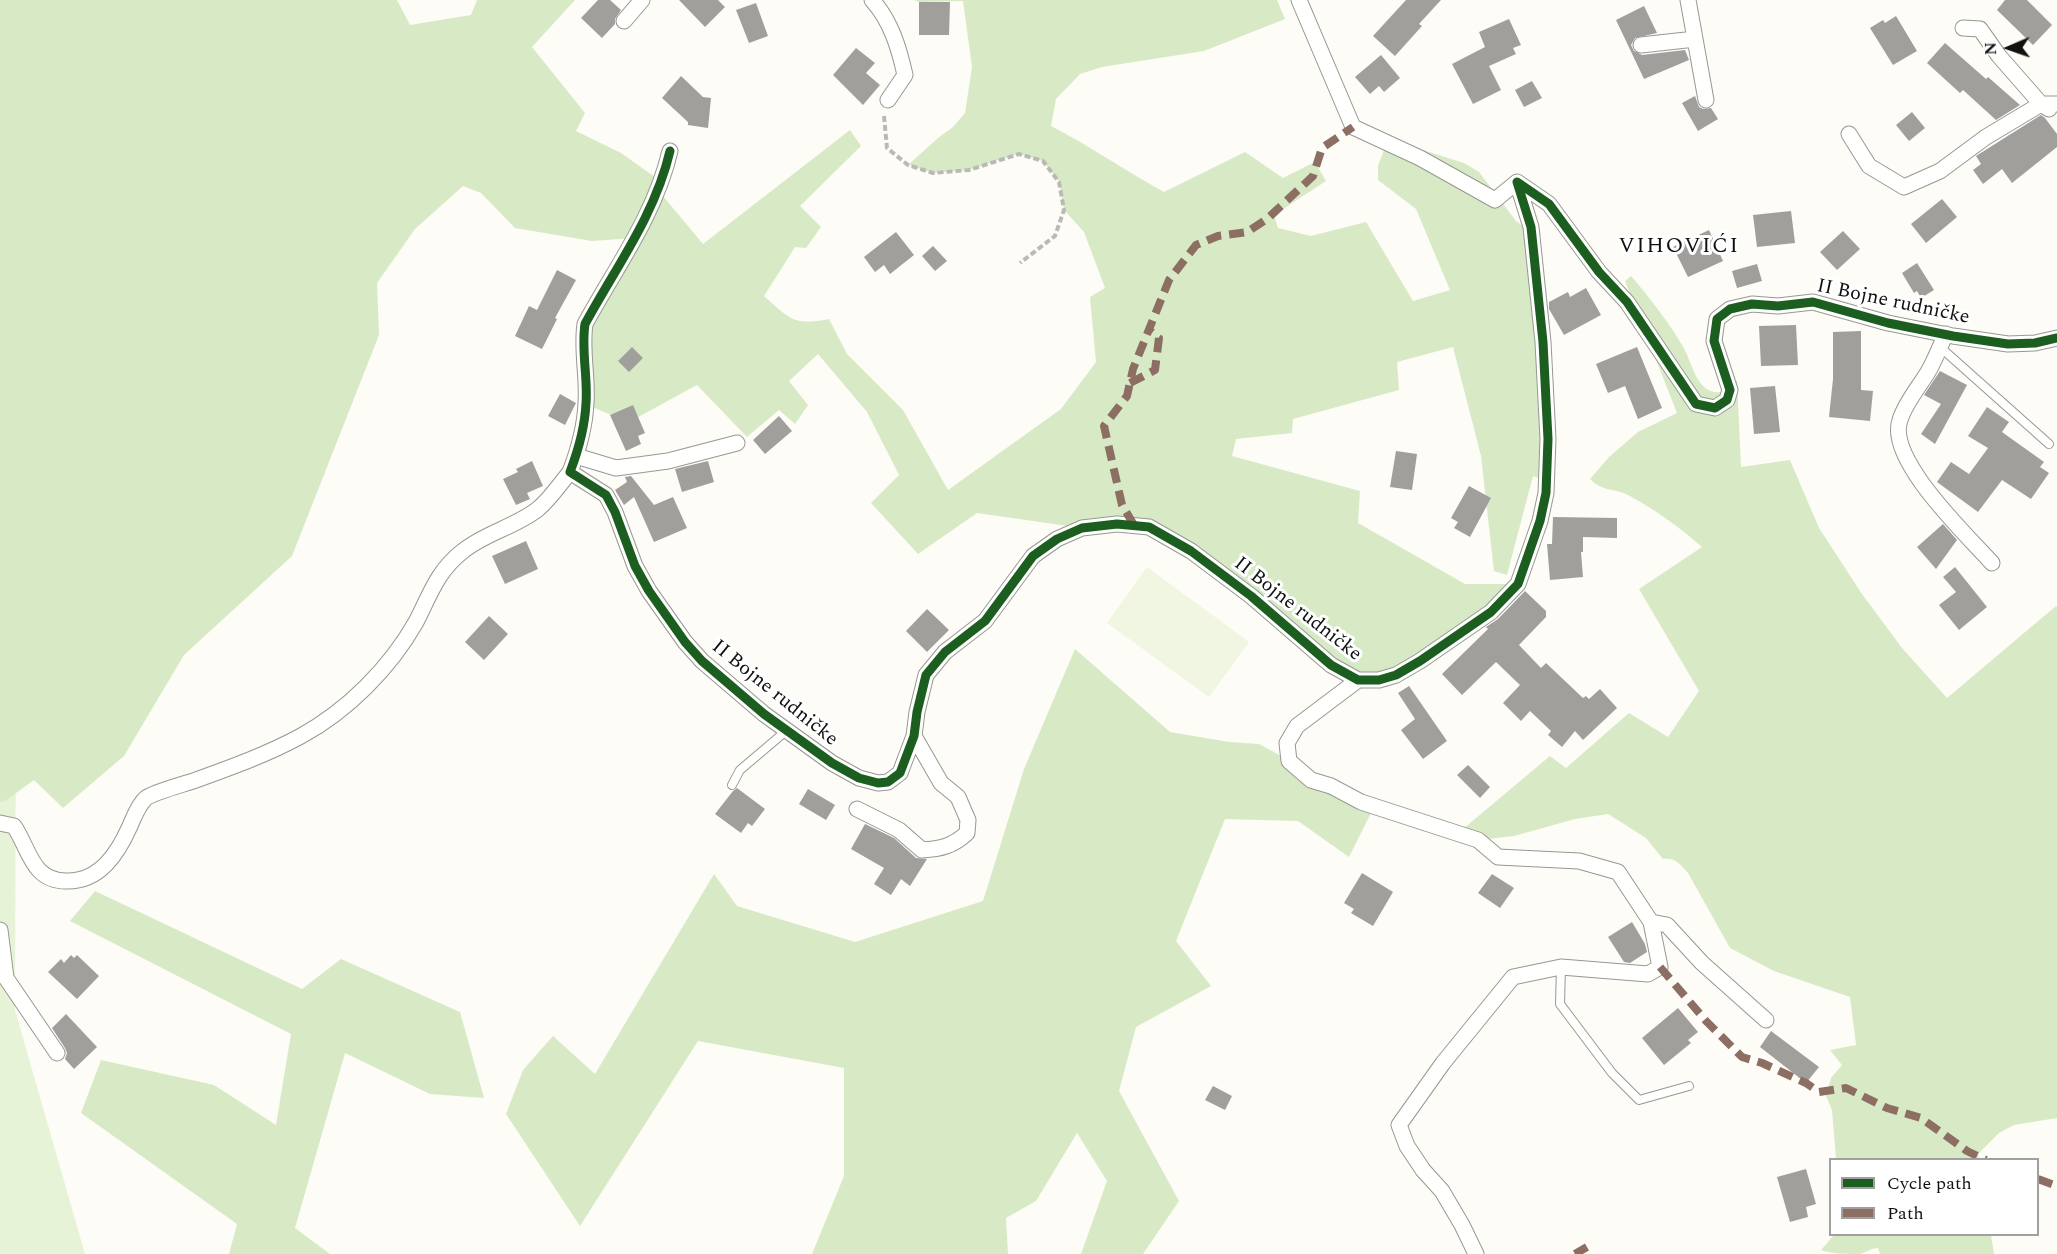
<!DOCTYPE html>
<meta charset="utf-8">
<style>
body{margin:0}
#map{position:relative;width:2057px;height:1254px;overflow:hidden;background:#fdfcf7;font-family:Spectral,serif}
canvas{display:block}
.legend{position:absolute;left:1829px;top:1158px;width:210px;height:78px;box-sizing:border-box;background:#fff;border:2px solid #a0a0a0;margin:0;padding:8px 10px;list-style:none;font-size:18px;color:#111}
.legend li{display:flex;align-items:center;gap:12px;height:30px}
.legend b{width:30px;border:2px solid #a0a0a0}
.north{position:absolute;left:1979px;top:18px;width:60px;height:60px;-webkit-text-stroke:4px #fff;paint-order:stroke;rotate:268deg;font-size:16px;font-weight:700;line-height:24px;text-align:center;color:#111}
.north::after{content:'';display:block;margin:auto;width:21px;height:27px;background:#111;clip-path:polygon(50% 0,100% 100%,50% 72%,0 100%)}
</style>
<div id="map">
<canvas width="2057" height="1254"></canvas>
<ul class="legend">
<li><b style="height:8px;background:#1b5e20"></b>Cycle path</li>
<li><b style="height:8px;background:#8d6e63"></b>Path</li>
</ul>
<div class="north">N</div>
</div>
<script>
const g = document.querySelector('canvas').getContext('2d');
g.lineJoin = 'round';
function fill(path, color) { g.fillStyle = color; g.fill(path, 'evenodd'); }
function trace(path, color, width, dash) { g.strokeStyle = color; g.lineWidth = width; g.lineCap = dash ? 'butt' : 'round'; g.setLineDash(dash || []); g.stroke(path); }
function write(font, color, halo, rows, align = 'center') {
  g.font = font + ' Spectral,serif'; g.lineWidth = 6; g.setLineDash([]); g.textBaseline = 'middle'; g.strokeStyle = halo; g.fillStyle = color; for (const [text, x, y, turn = 0] of rows) {
    g.save(); g.translate(x, y); g.rotate((+turn || 0) * Math.PI / 180); g.textAlign = isNaN(turn) ? turn : align; if (halo) g.strokeText(text, 0, 0); g.fillText(text, 0, 0); g.restore();
  }
}
fill(new Path2D(`
 M0,0l16,671 -1,339 70,244h-85z`), '#e7f3d7');
fill(new Path2D(`
 M0,0h397l13,25 61,-10 6,-15h98l-43,47 53,66 -9,18 45,22 41,29 -4,8 45,54 147,-114 11,16 -61,60 21,21 -15,21 -11,-1 -31,49c26,23 29,30 65,23l18,35 56,56 45,80 113,-81 35,-47 -6,-65 15,-9 -21,-56 -20,-22 -5,-28 -16,-21 -25,-7 -49,16 -36,3 -25,-8 30,-27 15,-11 12,-14 7,-46 -9,-66 -44,1 -5,-2h363l8,19 -81,32 -102,16 -22,7 -24,25 -5,27c39,20 75,45 113,66l81,-40 38,26 32,-16 11,19 -52,34 4,13 33,8 55,-14 47,79 37,-11 -34,-81 -38,-29v-14l10,-27 76,24 15,9 37,49 24,18 9,243 -16,-6 -26,99 -13,-4 -13,-115 -28,-109 -56,15 2,28 -106,29 -1,14 -56,6 -4,17 128,35 -2,32 107,61h53l-95,81 -60,15 -214,-153 -67,1 -105,-15 -59,41 -47,-51 28,-28 -32,-63 -49,-58 -29,27 19,24 -13,19 -16,-14 -32,27 -50,-52 -68,37 -42,-17 -4,-64 52,-103 -43,3 -77,-13 -34,-35 -18,-7 -48,43 -38,54 2,52 -87,221 -108,99 -60,101 -61,52 -29,-28 -29,21 -5,1z
 M1631,276c19,22 36,44 51,69 8,12 11,32 22,42 8,7 17,6 26,3l7,-10 4,87 49,-7 29,68 43,66 40,54 45,50 109,-92 1,1v511l-43,7 -15,8 -21,21 1,5h-143l-4,-49 -6,-14 5,-18 11,-13 -12,-15 26,-5 -6,-48 -76,-26 -44,-23 -42,-75c-8,-9 -13,-16 -25,-14l-17,-21 -38,-24 -33,5 -61,17 -36,4 -21,-6 93,-78 16,12 63,-55 39,24 31,-46 -60,-102 63,-42c-23,-20 -46,-37 -74,-52 -14,-7 -25,-3 -38,-16l19,-22 29,-25 39,-19 -52,-132z
 M1075,649l95,83 59,10 30,2 115,63 -25,50 -51,-36 -73,-2 -49,122 35,45 -75,41 -17,64 60,110 -36,53h-62l26,-73 -30,-48 -41,68 -30,17 2,36h-196l32,-78v-108l-146,-27 -118,185 -74,-112 17,-44 30,-34 42,38 119,-200 23,32 118,36 128,-41 41,-132z
 M95,891l207,98 39,-30 119,53 24,86 -54,-4 -85,-41 -50,175 35,26h-101l8,-30 -156,-111 20,-53 113,25 62,40 15,-91 -221,-113z
 M1991,1235l3,19h-114l-2,-6c-9,1 -11,4 -18,6 -11,0 -30,0 -39,-4l13,-15z`), '#d8eac5');
fill(new Path2D(`
 M1147,567l102,75 -40,55 -102,-74z`), '#f0f6e1');
fill(new Path2D(`
 M598,0h12l11,10 -6,9v5l-13,14 -21,-20z
 M679,0h39l7,7 -20,20z
 M1406,0h35l-22,24 3,2 -27,30 -22,-20z
 M2005,0h22l25,25 -19,20 -36,-35z
 M919,2h31l-1,33h-30z
 M756,3l12,33 -19,7 -13,-33z
 M1644,6l13,27 -22,5 -4,7 3,6 8,4 43,-5 4,10 -45,19 -28,-59z
 M1896,16l21,35 -24,14 -23,-37 13,-8 2,3z
 M1509,19l12,26 -8,3 3,6 -27,12 12,24 -28,14 -21,-40 33,-17 -6,-15z
 M1945,43l41,36 2,-2 32,28 -24,15 -33,-30 -3,3 -33,-30z
 M856,48l19,15 -9,10 14,12 -17,20 -30,-30z
 M1381,55l19,23 -16,14 -5,-6 -9,8 -15,-17z
 M681,76l22,21 8,1 -3,30 -20,-3v-3l-26,-24z
 M1532,81l10,17 -18,9 -9,-17z
 M1695,96l4,11 4,2 8,-1 7,11 -20,12 -16,-28z
 M1912,112l13,16 -16,13 -13,-16z
 M2041,115l4,3 12,16v13l-45,36 -10,-14 -19,15 -10,-14 8,-6 -5,-8z
 M1942,199l15,18 -31,26 -15,-19z
 M1791,211l4,32 -38,4 -4,-32z
 M1709,230l14,31 -35,16 -15,-30z
 M1843,231l17,18 -23,21 -17,-18z
 M896,232l18,23 -24,19 -6,-9 -9,7 -11,-15z
 M933,246l14,15 -12,10 -13,-15z
 M1917,263l17,27 -13,8 -4,-7 -3,2 -12,-20z
 M1757,264l5,17 -25,7 -5,-17z
 M557,270l19,10 -21,38 2,1 -15,30 -27,-13 14,-30 8,4z
 M1586,288l15,27 -37,20 -15,-26v-7l19,-10 2,5z
 M1796,325l2,40 -37,1 -2,-40z
 M1861,331v59l12,1 -3,30 -41,-4 4,-38v-47z
 M632,347l11,11 -14,14 -11,-11z
 M1637,347l25,61 -24,11 -13,-33 -17,7 -12,-29z
 M1940,371l27,14 -32,59 -14,-10 20,-30 -17,-9z
 M1775,386l5,46 -26,2 -4,-46z
 M560,394l16,9 -11,22 -17,-9z
 M633,405l12,28 -7,3 3,8 -15,7 -16,-36z
 M1987,407l22,15 -7,10 42,30 -4,5 9,6 -18,26 -29,-19 -24,32 -41,-30 14,-20 18,12 19,-26 -20,-12z
 M779,416l13,15 -27,23 -12,-14z
 M1396,451l21,3 -5,36 -22,-3z
 M532,461l11,25 -16,7 3,6 -14,6 -13,-26 15,-7 -2,-3z
 M708,461l6,21 -32,10 -7,-23z
 M631,476l23,29 19,-8 14,31 -33,14 -20,-45 -10,8 -9,-15 12,-8 -2,-5z
 M1469,486l22,12 -21,39 -16,-9 4,-6 -7,-4z
 M1553,517l64,1v20l-34,-1v15h-2l2,25 -33,3 -3,-36h5z
 M1943,524l14,16 -21,29 -19,-22z
 M526,541l12,28 -33,15 -13,-28z
 M1955,567l32,40 -28,23 -20,-25 17,-13 -13,-15z
 M1525,591l21,20v6l-27,28 22,23 5,-5 37,35 3,-2 3,3 11,-10 17,19 -34,32 -8,-9 -13,16 -14,-12 3,-4 -21,-20 -9,10 -18,-18 17,-18 -24,-23 -34,33 -20,-21 46,-45 -2,-2 12,-8z
 M927,609l22,21 -22,22 -21,-21z
 M489,616l19,18 -24,26 -19,-18z
 M1409,686l38,55 -24,18 -22,-29 14,-11 -17,-26z
 M1468,765l22,22 -10,11 -23,-23z
 M737,788l28,21 -13,17 -4,-3 -7,10 -26,-19 18,-23z
 M808,789l27,16 -9,15 -27,-16z
 M865,824l29,14 22,20 11,1 -17,27 -9,-7 -10,16 -17,-11 10,-16 -33,-19z
 M1362,873l31,19 -20,34 -22,-13 3,-4 -10,-6z
 M1492,874l22,14 -14,20 -22,-15z
 M1632,922l13,22 2,8 -17,11 -6,-1 -16,-25z
 M71,955l3,3 3,-3 22,21 -22,23 -29,-27 13,-13 3,4z
 M1678,1008l20,24 -10,8 3,3 -27,22 -22,-27z
 M66,1014l31,33 -23,22 -9,-10 2,-6 -2,-5 -13,-20z
 M1771,1031l48,36 -13,16 -46,-36z
 M1213,1086l19,10 -7,14 -20,-10z
 M1806,1169l10,35 -10,3 2,10 -18,5 -13,-45z`), '#a19f9c');
const lane = new Path2D(`
 M1940,347l109,97
 M732,785l8,-15 46,-39
 M1561,967l-1,37 52,69 27,27 50,-14`);
const street = new Path2D(`
 M872,0c19,21 27,48 33,75l-17,25
 M1299,0l54,127 67,31 75,42 22,-18
 M1688,0l18,100
 M624,21l18,-21
 M1963,28l17,1 19,27 42,48 8,5
 M1641,45l54,-6
 M1849,134l20,32 35,21 36,-16 46,-34 55,-33h16
 M670,151c-15,64 -54,116 -85,173 -4,26 3,53 1,79 -1,23 -8,48 -16,69l36,23 9,17 20,54 14,25 36,51 17,19 62,53 68,49 27,15 19,5 10,-1 12,-9 14,-37 3,-24 9,-37 19,-23 40,-31 48,-65 24,-17 25,-11 35,-4 32,3 42,24 60,45 80,69 27,15h21l17,-5 24,-14 71,-49 27,-28 22,-63 6,-28 2,-54 -5,-97 -12,-115 -14,-45 32,22 50,68 28,30 69,102 19,4 12,-8 3,-10 -16,-49 3,-22 13,-10 22,-5 26,2 35,-4 75,21 65,13 55,8 27,-1 22,-5
 M1946,334c-6,12 -11,26 -18,38 -9,15 -23,31 -28,48 -14,39 67,115 92,143
 M576,456l40,12 52,-7 69,-18
 M1358,680l-61,46 -10,17 2,18 22,19 20,6 30,16 117,38 20,17 81,4 39,11 33,50 9,45 -12,7 -87,-7 -48,10 -70,86 -44,62 8,21 16,24 19,21 20,34 14,29
 M857,809l42,21 23,20c19,-1 31,-4 45,-17l1,-13 -10,-23 -17,-14 -27,-47
 M0,823l14,3c16,24 18,55 52,55 34,1 52,-28 64,-55 4,-9 8,-21 16,-28 8,-6 39,-14 50,-18 36,-13 72,-26 105,-44 46,-25 89,-68 115,-114 14,-27 21,-51 47,-71 22,-18 52,-24 75,-42 12,-10 22,-25 32,-37
 M1651,922l16,3 35,38 64,57
 M0,930l6,48 51,75`);
trace(lane, '#979795', 10);
trace(street, '#979795', 17);
trace(new Path2D(`
 M884,116l3,32 21,17 25,8 36,-3 50,-16 24,7 16,21 5,28 -9,26 -35,27`), '#b9b9b8', 4, [6, 3]);
trace(lane, '#fffffe', 8);
trace(street, '#fffffe', 15);
trace(new Path2D(`
 M1130,383l25,-13 4,-32 -10,-8
 M1134,525l-12,-20 -18,-79 23,-30 6,-27 36,-89 27,-35 22,-9 29,-4 20,-13 46,-43 9,-28 31,-21
 M1660,967l46,54 36,36 20,6 44,20 13,9 27,-4 41,20 34,10 46,33 19,9
 M2038,1179l19,7
 M1575,1254l12,-7`), '#8d6e63', 8, [15, 8]);
trace(new Path2D(`
 M670,151c-15,64 -54,116 -85,173 -4,26 3,53 1,79 -1,23 -8,48 -16,69l36,23 9,17 20,54 14,25 36,51 17,19 62,53 68,49 27,15 19,5 10,-1 12,-9 14,-37 3,-24 9,-37 19,-23 40,-31 48,-65 24,-17 25,-11 35,-4 32,3 42,24 60,45 80,69 27,15h21l17,-5 24,-14 71,-49 27,-28 22,-63 6,-28 2,-54 -5,-97 -12,-115 -14,-45 32,22 50,68 28,30 69,102 19,4 12,-8 3,-10 -16,-49 3,-22 13,-10 22,-5 26,2 35,-4 75,21 65,13 55,8 27,-1 22,-5`), '#1b5e20', 9);
write('20px', '#111', '#fff', [
 ["II Bojne rudničke",1893,303,12],
 ["II Bojne rudničke",1297,610,38],
 ["II Bojne rudničke",774,694,39]
]);
g.letterSpacing = '1.5px';
write('22px', '#111', '#fff', [
 ["VIHOVIĆI",1679,248]
]);
g.letterSpacing = '0px';
</script>
